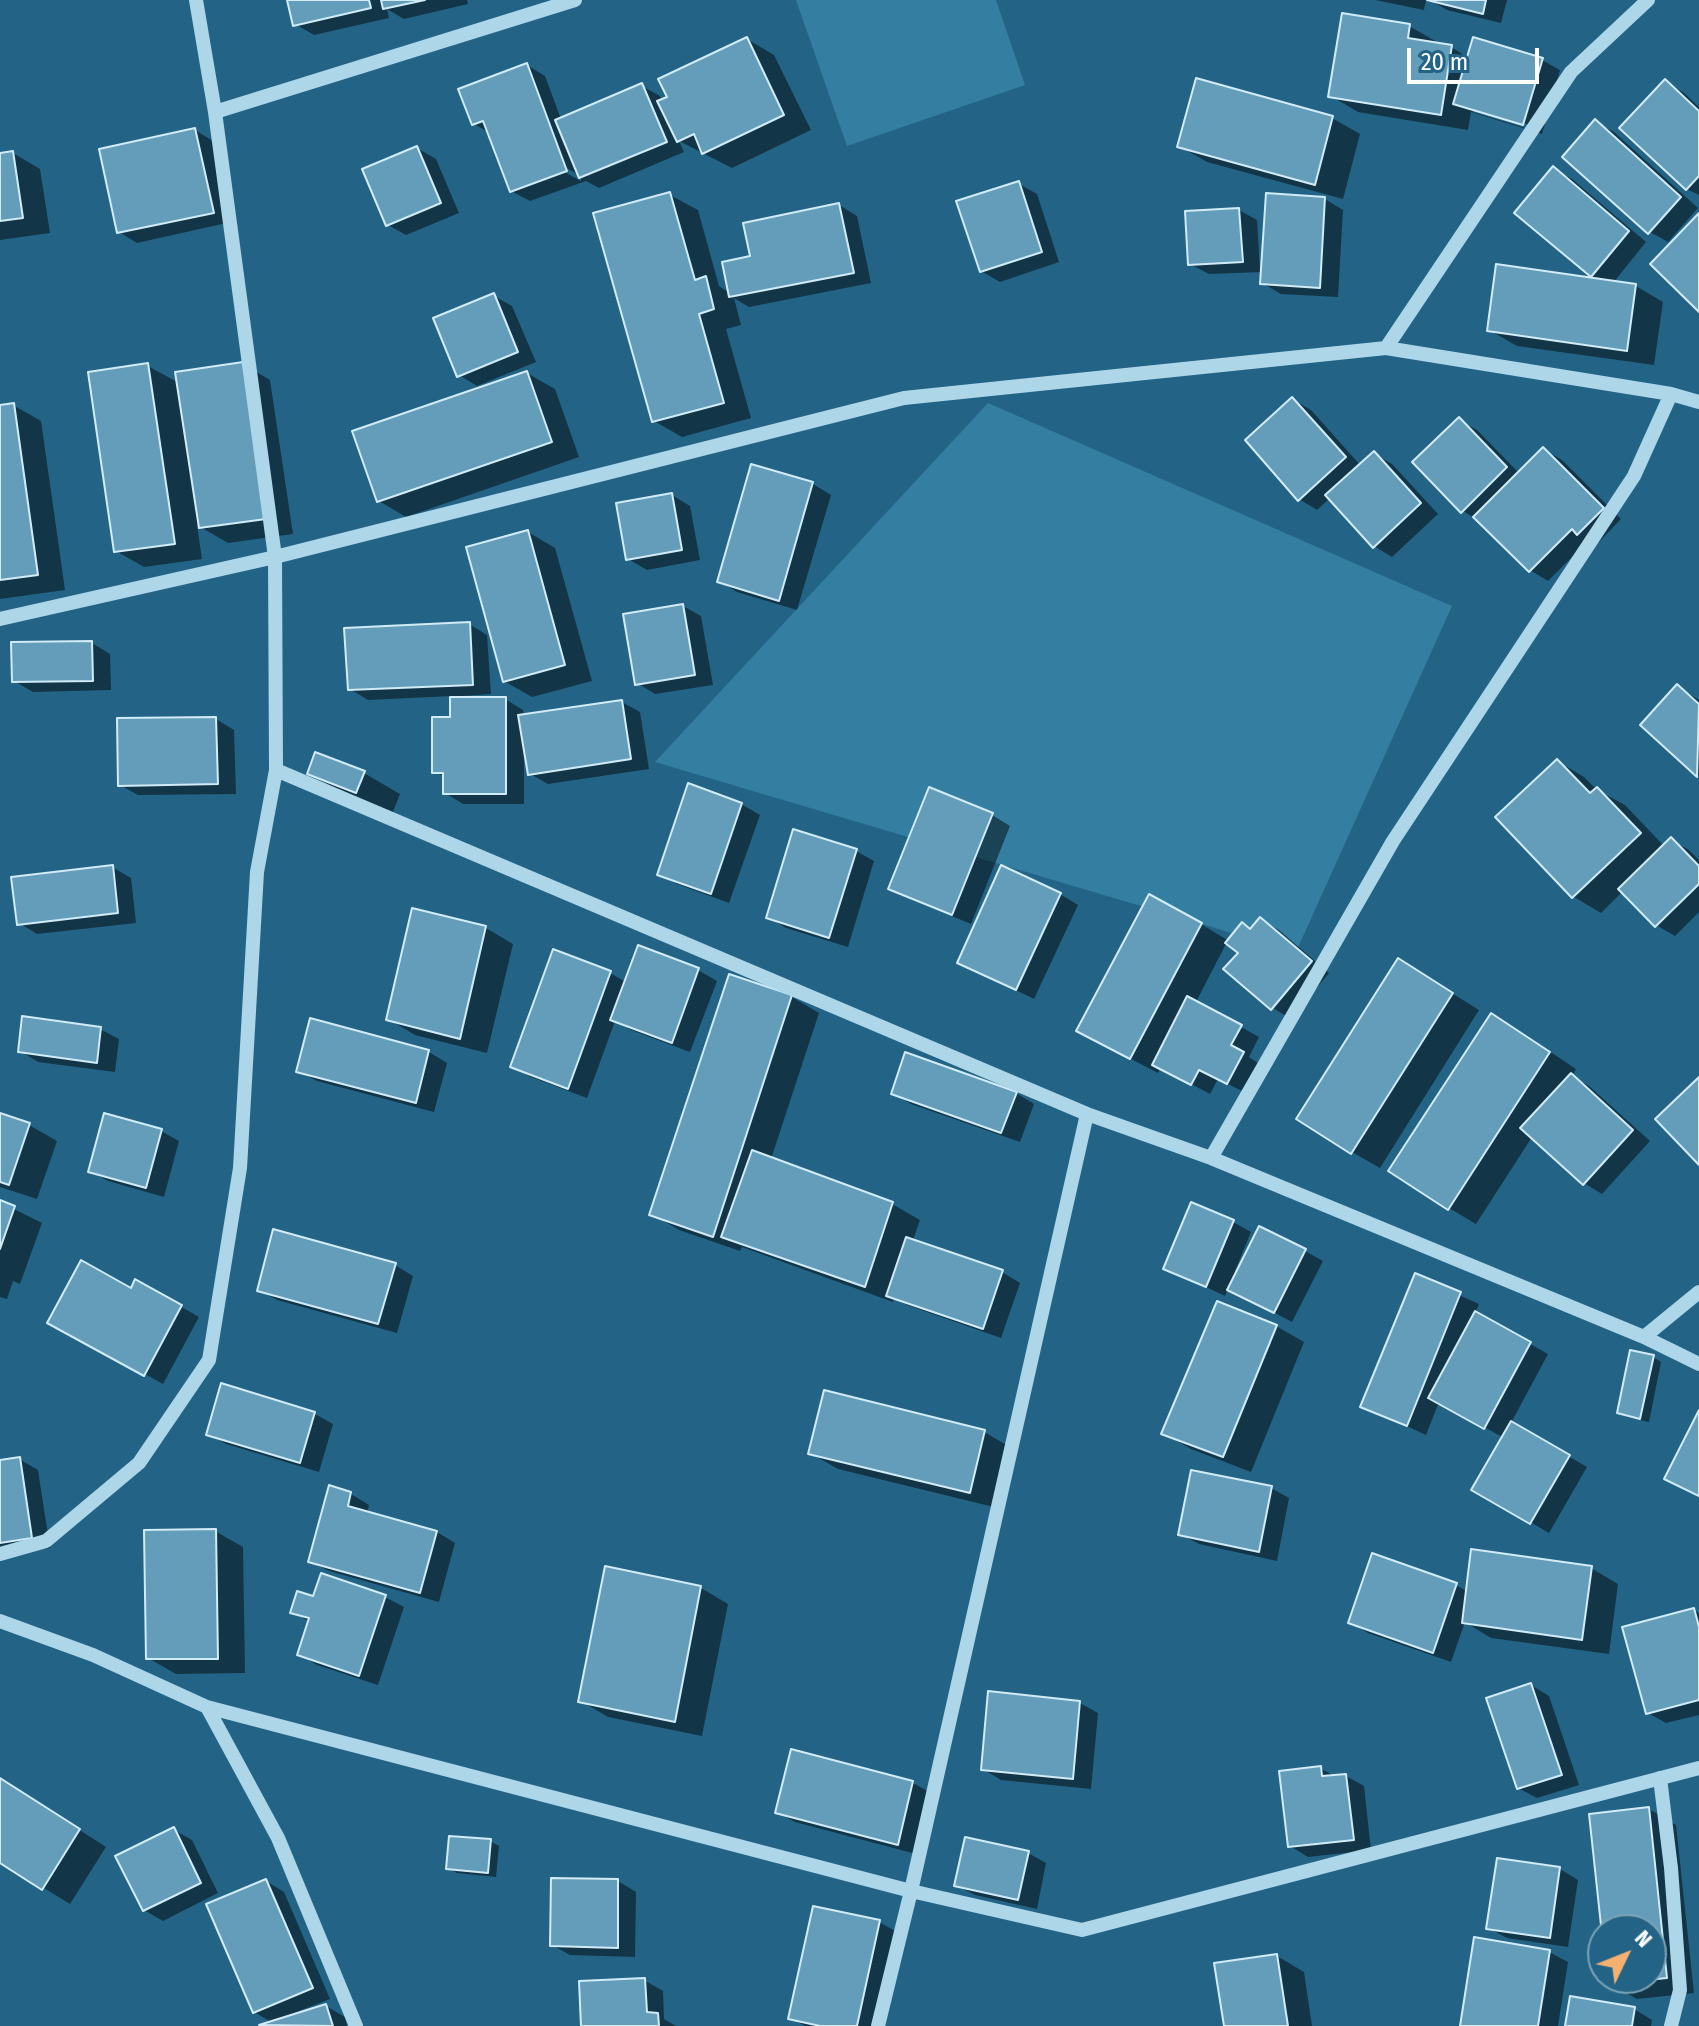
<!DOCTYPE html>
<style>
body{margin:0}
#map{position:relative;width:1699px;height:2026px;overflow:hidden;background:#236486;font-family:"Fira Sans Condensed",sans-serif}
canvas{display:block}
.north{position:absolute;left:1587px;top:1914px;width:80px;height:80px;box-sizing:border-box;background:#236486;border:2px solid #7ba2b6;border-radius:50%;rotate:47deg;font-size:22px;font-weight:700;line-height:32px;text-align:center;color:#fff}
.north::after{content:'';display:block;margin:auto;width:28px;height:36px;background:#f4b06f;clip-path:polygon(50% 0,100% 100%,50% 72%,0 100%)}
.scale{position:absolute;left:1407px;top:48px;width:132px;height:36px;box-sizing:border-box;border:4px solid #fff;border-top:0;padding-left:10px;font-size:24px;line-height:28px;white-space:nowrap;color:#fff;-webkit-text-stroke:6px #236486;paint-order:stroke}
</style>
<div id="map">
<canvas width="1699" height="2026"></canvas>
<div class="north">N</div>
<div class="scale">20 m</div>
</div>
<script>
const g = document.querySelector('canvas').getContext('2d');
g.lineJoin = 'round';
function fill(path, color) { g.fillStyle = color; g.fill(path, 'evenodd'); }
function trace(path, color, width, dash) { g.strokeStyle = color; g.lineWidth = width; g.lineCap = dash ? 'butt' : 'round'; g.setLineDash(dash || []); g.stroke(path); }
fill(new Path2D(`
 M796,0h200l29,85 -178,61z
 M988,403l464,203 -156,346 -641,-190z`), '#347ea2');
fill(new Path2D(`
 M289,0h178l1,4 -64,15 -17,-10 2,9 -75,17 -19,-11z
 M1375,0h51l-2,10z
 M1430,0h77l-6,23 -54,-13z
 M1409,26l28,16 -1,3 15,2 18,11 73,2 18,10 -18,64 -71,-22 -3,18 -110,-18 -27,-16zM1473,108l60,18 -1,4 -59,-18z
 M747,39l27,16 37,75 -79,38 -53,-27 5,11 -85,36 -13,-7 -56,20 -19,-10 -21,-58 -16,-9 53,-59 18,11 16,43 81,-33 18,10 2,5zM559,164l22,12v5l-24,-13z
 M1665,82l19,11 15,14v88l-12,-6 -65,-61z
 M1332,118l28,16 -17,65 -136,-37 -28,-16z
 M1595,122l19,10 84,76 -30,34 -18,-10z
 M195,130l18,11 18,81 -94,21 -18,-11z
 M417,148l19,11 23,54 -53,22 -18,-10z
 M13,153l27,16 10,64 -50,7v-85z
 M1554,169l18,10 74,63 -33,41 23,3 27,16 -9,63 -137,-19 -28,-16 112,-49 -9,-5z
 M1019,184l18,10 22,68 -59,20 -19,-11z
 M670,195l28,15 21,76 11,7 22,-36 87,-52 18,11 14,67 -122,24 -15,-9 7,27 -15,4 25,89 -69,19 -28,-16z
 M1325,199l18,11 -5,87 -57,-3 -19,-11 1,-11 -54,2 -19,-10 49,-54 18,10 3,51h3z
 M494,296l18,10 24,56 -59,24 -18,-11z
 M243,364l27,16 23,154 -65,9 -31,-18 5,34 -58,8 -28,-16 32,-185 31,17z
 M527,373l28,16 24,68 -173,60 -27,-16z
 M1292,399l19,11 50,56 13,-12 18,10 46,50 -46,43 -18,-11 -44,-48 -13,12 -18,-11z
 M13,405l28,16 24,169 -65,9v-192z
 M1459,420l18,10 42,43 24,-24 19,11 59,59 -24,25 -7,-5 -42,42 -18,-11 -49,-48 -18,-11z
 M753,467l60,17 18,11 -34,115 -60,-18 -18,-11z
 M672,495l18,11 10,54 -53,10 -19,-11z
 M528,532l27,16 37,133 -60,16 -28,-16z
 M683,606l18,10 12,69 -58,9 -18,-11z
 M469,624l18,11 4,59 -29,2v3h43l18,11 1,6 98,-14 18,10 9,57 -101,15 -18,-10 -4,-23h-2v53h-61l-18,-11v-16l-11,-6 18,-52v-23l-84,4 -18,-11z
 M92,643l18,11 1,36 -78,2 -19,-11z
 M1677,686l22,14v76l-56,-51z
 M216,719l18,11 2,64 -98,1 -18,-10z
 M316,754l48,19 36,21 -7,18 -48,-18 -36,-21z
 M1557,761l27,16 13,13 28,15 39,41 7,-6 18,10 10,10v52l-24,24 -19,-11 -33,-34 -22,22 -27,-16 -76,-80z
 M741,804l19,11 -31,88 -52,-19 -18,-10z
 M992,815l18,11 -39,98 -63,-26 -18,-10z
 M856,851l18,10 -26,86 -62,-19 -18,-11z
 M112,867l19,11 5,45 -99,11 -18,-11z
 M1060,894l18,11 -44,94 -74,-36z
 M414,910l72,18 27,16 -26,109 -72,-18 -27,-16z
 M1261,920l18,10 50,43 -38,46 -18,-11 -47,-39 14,-16 -13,-11 -31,60 63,35 -10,20 12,8 -15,28 -28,-14 -8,15 -49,-26 -3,5 -52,-27 95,-122 28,17 23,-11z
 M639,948l59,22 19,11 -27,71 -59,-22 -16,-9 -28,77 -56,-21 -19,-10 42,-115 56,21 16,9z
 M730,977l62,20 27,16 -48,146 121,45 28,16 -7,20 89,32 18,11 -19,55 -94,-33 -13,-7 -1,4 -151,-55 -2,4 -61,-21 -27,-16z
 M1426,977l53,33 -99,158 -28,-16z
 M311,1021l118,31 18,11 -13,49 -117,-31 -19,-10z
 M100,1029l19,10 -4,33 -77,-10 -18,-11z
 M1519,1031l57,38 -4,7 17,10 61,55 -48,53 -18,-11 -52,-46 -56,87 -27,-16z
 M893,1093h123l18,11 -14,38 -109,-38z
 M0,1115l29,10 28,16 -20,58 -37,-12z
 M161,1131l18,10 -15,56 -56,-16 -18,-10z
 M0,1202l42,21 -22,61 -7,-3 -6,18 -7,-2z
 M1233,1222l18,10 -16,39 3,2 67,-22 18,10 -31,61 -64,-34 -3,8 -59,-28z
 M395,1265l18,11 -16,57 -120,-33 -18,-10z
 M1416,1276l63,28 -4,9 73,41 -37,69 76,44 -38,66 -75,-44 30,-51 -65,-36 -13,33 -63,-29z
 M136,1281l63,36 -36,67 -113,-62 81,-32z
 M1276,1326l28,16 -53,130 -60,-23 -28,-16z
 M1653,1357l8,5 -12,60 -22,-5 -8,-5z
 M222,1386l93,28 18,10 -14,48 -93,-28 -18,-10z
 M984,1432l28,16 -14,60 -160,-39 -28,-16z
 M19,1459l19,11 12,78 -50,7v-93z
 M1271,1488l18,10 -12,63 -78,-17 -19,-10z
 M351,1494l18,11 -2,8 70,19 18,11 -16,59 -110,-31 -19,-10z
 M215,1531l28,16 2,126 -69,1 -28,-16z
 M1591,1568l27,16 -9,70 -118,-16 -26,-16 -14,40 -83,-29 -18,-11 106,-37 12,7z
 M701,1588l27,16 -26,132 -94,-19 -27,-16z
 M385,1597l19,10 -26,78 -61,-20 -18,-11 11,-32 -17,-10 21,-13z
 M1694,1610l5,3v102l-33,8 -18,-10z
 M1531,1685l18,11 30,89 -42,13 -19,-10z
 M1080,1703l18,10 -7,76 -90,-9 -18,-11z
 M1320,1768l16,9 10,-1 18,10 7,64 -63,7 -18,-11z
 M0,1779l106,68 -36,57 -70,-43z
 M913,1783l18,10 -15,61 -121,-32 -18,-10z
 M1649,1809l27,16 18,168 -57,6 -28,-16v-5h42v-48h-48z
 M174,1830l18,10 26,53 -55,28 -19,-11z
 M490,1841l9,5 -3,31 -39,-4 -9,-5z
 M1028,1853l18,10 -9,46 -62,-14 -19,-10z
 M1499,1860l61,9 18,11 -10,67 -61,-9 -19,-10z
 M266,1881l18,11 46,107 -31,12 1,3 26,-8 19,11 2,9h-85l11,-3 -19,-11z
 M618,1881l18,11 -1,65 -65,-2 -18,-10z
 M879,1922l18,10 -20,94h-72l-14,-8z
 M1549,1952l19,10 -10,64h-96z
 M1277,1956l27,16 8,54h-86z
 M644,1980l19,11 1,28 12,7h-93z
 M1634,2009l18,11 -1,6h-84z`), '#0007');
const building = new Path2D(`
 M287,0h82l2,8 -78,18z
 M381,0h44l-42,9z
 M1427,0h59l-3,14z
 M1342,13l68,11 -2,14 44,7 -11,70 -113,-18z
 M747,37l37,78 -82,39 -8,-20 -17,8 -20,-41 10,-4 -9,-18z
 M1473,37l70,21 -20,67 -70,-21z
 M527,63l40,108 -57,21 -27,-71 -11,4 -14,-36z
 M1196,78l137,38 -18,69 -138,-38z
 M1665,79l34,32v65l-13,14 -67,-62z
 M642,83l25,59 -88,36 -24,-58z
 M1595,119l86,78 -33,37 -86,-77z
 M195,128l19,85 -97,20 -18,-84z
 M417,146l24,57 -55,23 -24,-57z
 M13,151l10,67 -23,3v-68z
 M1553,166l76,65 -38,46 -77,-64z
 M1019,181l23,71 -62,20 -24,-71z
 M670,192l25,88 11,-4 8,33 -15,5 25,89 -72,19 -59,-209z
 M1266,193l59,4 -5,91 -60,-4z
 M839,203l15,70 -125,24 -7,-35 28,-6 -7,-33z
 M1239,208l4,54 -55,3 -3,-54z
 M1699,213v99l-49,-48z
 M1496,264l140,20 -9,67 -140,-20z
 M494,293l24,59 -61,25 -24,-59z
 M243,362l23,157 -67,9 -24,-156z
 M148,363l27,181 -61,8 -26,-180z
 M527,371l25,71 -175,60 -25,-71z
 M1292,397l54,60 -48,44 -53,-61z
 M14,403l24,172 -38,5v-175z
 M1459,417l48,50 -46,46 -49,-51z
 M1543,447l61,61 -27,27 -5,-6 -43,43 -56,-55z
 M1374,451l47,52 -48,45 -48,-53z
 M751,464l62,18 -34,119 -62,-19z
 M672,493l10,57 -56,10 -10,-57z
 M528,530l37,135 -62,17 -37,-135z
 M683,604l12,71 -60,10 -12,-71z
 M470,622l3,63 -125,5 -4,-62z
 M92,641l1,40 -81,1 -1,-40z
 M1677,684l22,20 -2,73 -57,-52z
 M450,697h56v97h-63v-21h-11v-56h18z
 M622,700l9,59 -103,16 -10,-60z
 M216,717l2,67 -100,2 -1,-68z
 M315,752l50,19 -9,22 -49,-19z
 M1557,759l33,34 7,-6 44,46 -69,65 -77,-81z
 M688,783l54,20 -31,91 -54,-19z
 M929,787l64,26 -41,102 -64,-26z
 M793,829l64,20 -28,89 -63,-20z
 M1671,837l28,29v18l-44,43 -37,-38z
 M113,865l5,48 -101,12 -6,-48z
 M1001,865l60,28 -45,97 -59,-27z
 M1149,894l53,29 -72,136 -54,-28z
 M412,908l74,18 -26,113 -74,-19z
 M1260,917l52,44 -41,49 -48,-41 15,-16 -13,-10 17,-21 8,7z
 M638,945l61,23 -27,75 -62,-23z
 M553,949l58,22 -43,118 -58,-22z
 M1398,958l55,35 -102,161 -55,-35z
 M729,974l63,21 -79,242 -64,-22z
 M1187,996l55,29 -11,20 13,7 -17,32 -28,-14 -8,15 -39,-20z
 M1491,1013l59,39 -102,158 -60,-39z
 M22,1016l79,11 -4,36 -79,-11z
 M310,1018l119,32 -13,53 -120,-31z
 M905,1052l112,40 -16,41 -110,-39z
 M1571,1073l62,57 -50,55 -63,-57z
 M1699,1077v88l-44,-46z
 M0,1113l30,10 -21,62 -9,-3z
 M104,1113l58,16 -16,59 -58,-16z
 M752,1150l141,52 -28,85 -144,-50z
 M0,1200l15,6 -15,43z
 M1191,1202l43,18 -28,67 -43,-18z
 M1259,1226l47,23 -32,64 -47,-23z
 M273,1229l123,34 -18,61 -121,-33z
 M906,1237l97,33 -20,59 -97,-33z
 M81,1260l50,28 4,-9 47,26 -38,71 -97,-53z
 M1415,1273l46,19 -54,134 -47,-19z
 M1217,1301l60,24 -54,132 -62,-23z
 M1475,1311l56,31 -47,87 -56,-31z
 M1630,1350l24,5 -14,64 -23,-6z
 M221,1383l94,29 -15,51 -94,-28z
 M824,1390l161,40 -15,63 -162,-39z
 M1699,1410v86l-35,-17z
 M1511,1421l59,34 -40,69 -59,-34z
 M20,1457l12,81 -32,5v-83z
 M1191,1470l81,16 -13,66 -81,-17z
 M329,1485l22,7 -3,14 89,25 -17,62 -112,-31z
 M216,1529l2,130h-72l-2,-129z
 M1471,1549l121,17 -10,74 -120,-17z
 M1372,1553l85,30 -24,70 -85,-30z
 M605,1566l96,20 -26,136 -97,-20z
 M321,1573l65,22 -27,81 -62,-21 12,-37 -19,-5 7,-22 16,5z
 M1694,1608l5,19v73l-53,14 -24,-87z
 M1531,1683l31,92 -45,14 -31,-91z
 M988,1691l92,10 -7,78 -92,-9z
 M791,1749l122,32 -15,64 -123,-32z
 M1321,1766l1,10 24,-2 8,66 -66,7 -9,-76z
 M0,1778l80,51 -38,61 -42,-27z
 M1649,1807l18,171 -59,6 -1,-6h44v-48h-48v14l-14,-130z
 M174,1827l27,56 -58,28 -28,-55z
 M449,1836l42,3 -3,34 -42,-4z
 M965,1837l64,14 -11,49 -64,-14z
 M1497,1858l63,9 -10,71 -64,-9z
 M551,1878l67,1v69l-68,-2z
 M266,1879l47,109 -60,25 -47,-109z
 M813,1906l67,14 -23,106h-37l-32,-7z
 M1474,1937l76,13 -12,76h-78z
 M1277,1954l11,72h-64l-10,-63z
 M645,1978l2,34 11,1 1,13h-78l-2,-45z
 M1570,1996l65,11 -3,19h-67z
 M326,2004l7,22 -74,-1z`);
fill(building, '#649db9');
trace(building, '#d1ebf7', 2);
trace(new Path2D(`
 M215,112l360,-112
 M1386,348l285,46 28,8
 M0,619l275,-62 629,-159 482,-50 185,-276 77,-72
 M276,770l811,344 124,44 433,179 55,27
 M1211,1158l182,-317 241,-365 37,-82
 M1644,1337l55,-45
 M0,1554l46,-13 93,-78 70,-103 31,-192 17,-296 19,-102 -1,-213 -60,-445 -19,-112
 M0,1621l93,34 114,52 71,131 78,188
 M207,1707l704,184 171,39 617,-162
 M1660,1778l11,90 9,122 -9,36
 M878,2026l33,-135 176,-777`), '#add6e9', 14);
</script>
